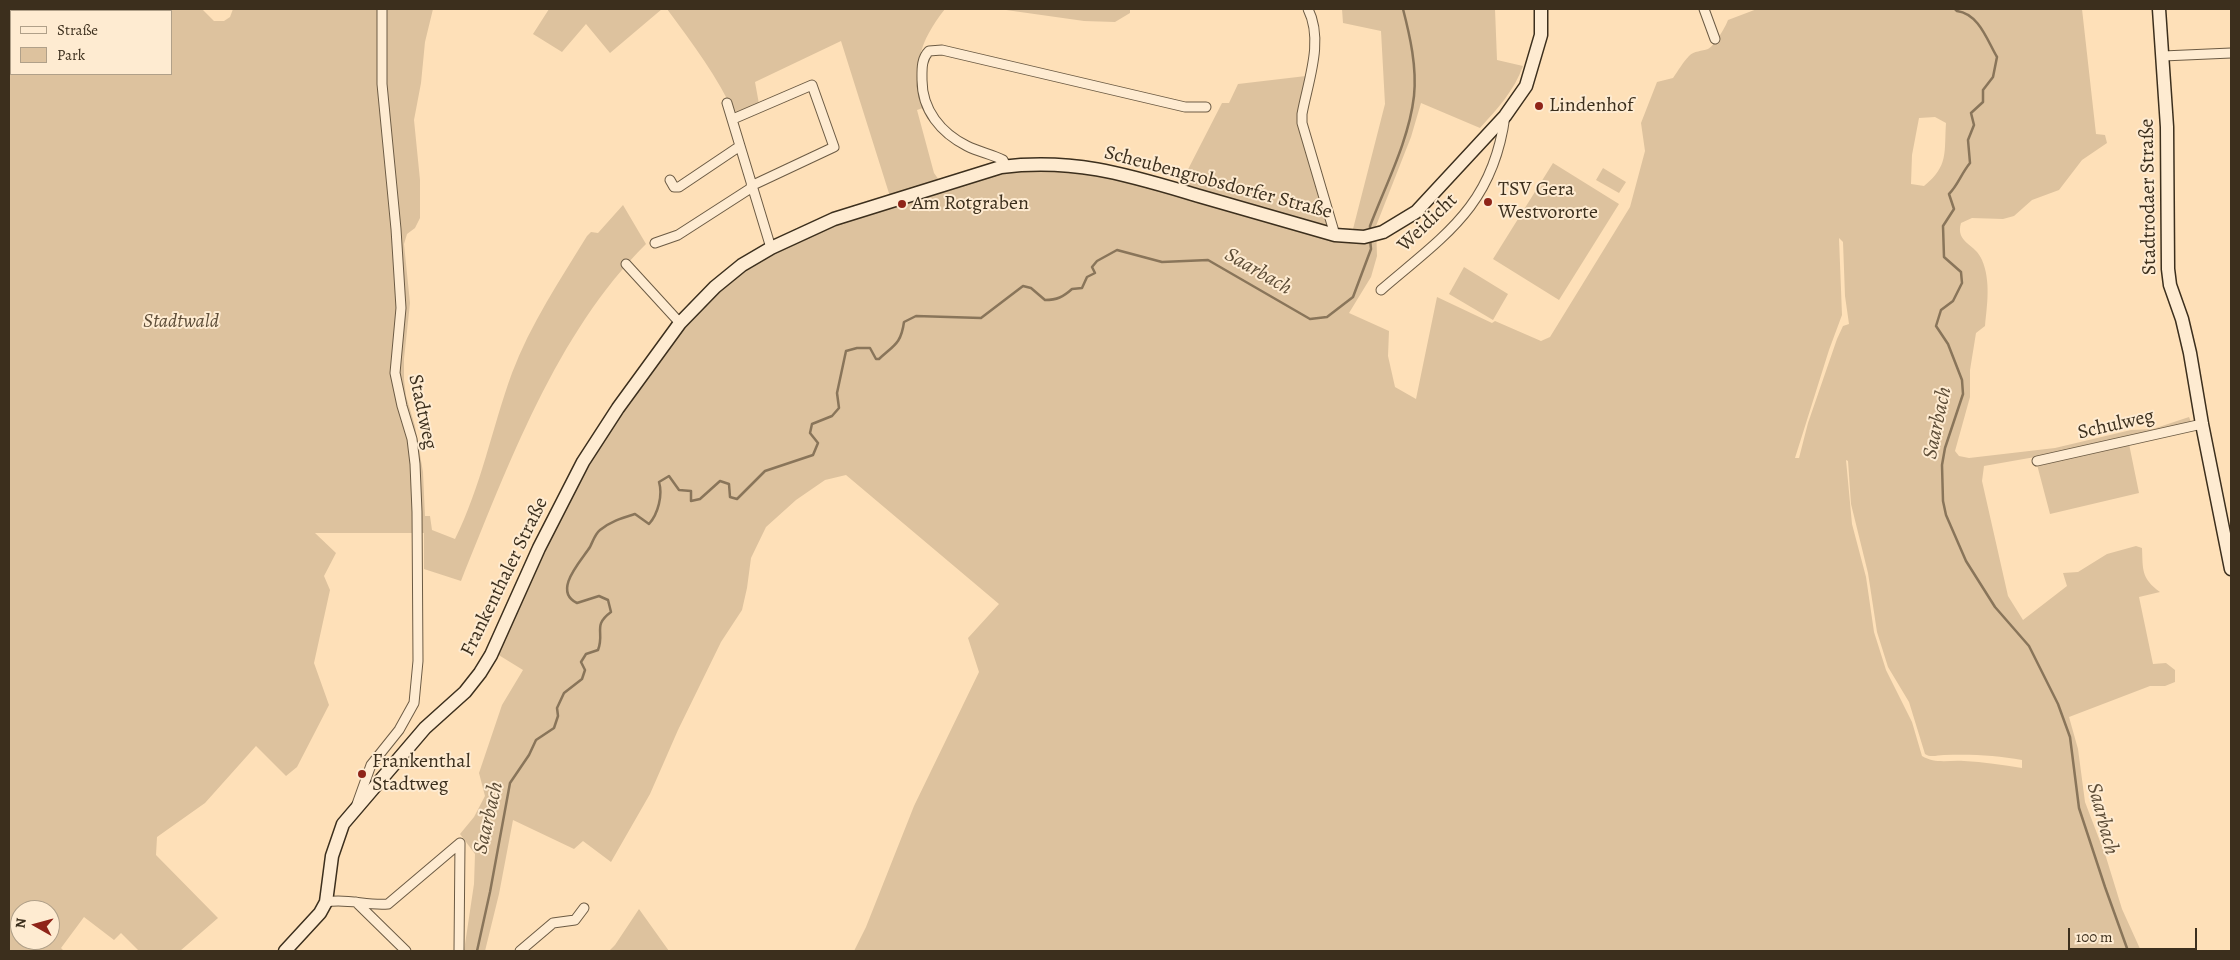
<!DOCTYPE html>
<meta charset="utf-8">
<style>
body{margin:0}
#map{position:relative;width:2240px;height:960px;overflow:hidden;background:#fee0b8;font-family:Alegreya,serif}
canvas{display:block}
.frame{position:absolute;inset:0;border:10px solid #3c2f1d;pointer-events:none}
.legend{position:absolute;left:10px;top:10px;width:162px;height:65px;box-sizing:border-box;background:#feebd1;border:1px solid #b0a089;margin:0;padding:6px 9px;list-style:none;font-size:15px;color:#3c2f1d}
.legend li{display:flex;align-items:center;gap:10px;height:25px}
.legend b{width:25px;border:1px solid #b0a089}
.north{position:absolute;left:10px;top:900px;width:50px;height:50px;box-sizing:border-box;background:#feebd1;border:1px solid #b0a089;border-radius:50%;rotate:277deg;font-size:14px;font-weight:700;line-height:20px;text-align:center;color:#3c2f1d}
.north::after{content:'';display:block;margin:auto;width:18px;height:22px;background:#8f2418;clip-path:polygon(50% 0,100% 100%,50% 72%,0 100%)}
.scale{position:absolute;left:2068px;top:928px;width:129px;height:22px;box-sizing:border-box;border:2px solid #3c2f1d;border-top:0;padding-left:6px;font-size:15px;line-height:18px;white-space:nowrap;color:#3c2f1d;-webkit-text-stroke:4px #feebd1;paint-order:stroke}
</style>
<div id="map">
<canvas width="2240" height="960"></canvas>
<div class="frame"></div>
<ul class="legend">
<li><b style="height:6px;background:#feebd1"></b>Straße</li>
<li><b style="height:14px;background:#ddc29e"></b>Park</li>
</ul>
<div class="north">N</div>
<div class="scale">100 m</div>
</div>
<script>
const g = document.querySelector('canvas').getContext('2d');
g.lineJoin = 'round';
function fill(path, color) { g.fillStyle = color; g.fill(path, 'evenodd'); }
function trace(path, color, width, dash) { g.strokeStyle = color; g.lineWidth = width; g.lineCap = dash ? 'butt' : 'round'; g.setLineDash(dash || []); g.stroke(path); }
function write(font, color, halo, rows, align = 'center') {
  g.font = font + ' Alegreya,serif'; g.lineWidth = 4; g.setLineDash([]); g.textBaseline = 'middle'; g.strokeStyle = halo; g.fillStyle = color; for (const [text, x, y, turn = 0] of rows) {
    g.save(); g.translate(x, y); g.rotate((+turn || 0) * Math.PI / 180); g.textAlign = isNaN(turn) ? turn : align; if (halo) g.strokeText(text, 0, 0); g.fillText(text, 0, 0); g.restore();
  }
}
fill(new Path2D(`
 M9,9h193l12,12h10l6,-4 3,-8h200l-8,33 -4,41 -7,37 6,60v38l-5,10 -8,6 -3,10 6,59 -6,56v20l2,17 9,30 8,46 2,44h5l2,14 23,9c26,-52 37,-111 57,-166 18,-48 48,-93 75,-137l4,-4 7,1 25,-28 23,39c-90,89 -138,222 -185,337l-37,-12v-36h-109l21,20 -12,23 6,14 -16,73 15,42 -32,62 -11,9 -30,-30 -51,57 -48,34 -1,18 62,63 -38,33h-41l-18,-18 -7,7 -30,-23 -23,31 3,3h-55zM11,11h160v63h-160zM20,910h30v30h-30z
 M549,9h113l-52,44 -24,-29 -24,28 -29,-18z
 M667,9h278c-26,33 -33,58 -22,99l-6,2 17,63 5,7c31,-7 63,-17 94,-21 50,-6 100,12 147,26l42,-82h7l9,-19 68,-8 -8,45 31,106 24,2 32,-125 -4,-73 -38,-8 -1,-14h153l2,51 26,6c-9,25 -25,42 -43,62l-59,-25 -10,34 -35,89 1,30 -6,21 -22,36 40,18 -1,25 7,31 21,12 21,-102 55,26 3,-2 46,20 9,-4 80,-130 15,-56 -4,-28 16,-41 16,-4c5,-7 10,-16 16,-22 5,-5 13,-5 19,-7 6,-3 17,-21 20,-29l29,-11h325l14,125 9,1 2,8 -25,17 -23,30 -27,10 -18,16 -11,3 -31,-1 -11,5c-6,20 15,21 21,37 9,21 5,45 3,66l-9,7 -6,37v27l-15,54 4,5 10,2 86,-10 76,-18 22,-1 36,-12 5,12 -65,15 10,49 -89,21 -15,-57 -51,9 -2,15 26,115 15,24 44,-34 -4,-13 15,-1 29,-18 29,-8 6,2c1,22 -1,30 18,44l-21,5 14,67 13,-1 9,7v12l-10,4h-15l-81,31 9,32 7,53 21,55 16,52 19,42h-1287l12,-24 48,-121 65,-134 -11,-34 31,-34 -153,-129 -21,5 -29,20 -30,27 -15,31 -4,30 -5,22 -21,32 -43,88 -28,64 -39,68 -28,-21 -9,8 -61,-29 -14,74 -14,57h-21l10,-67 1,-30 -15,-20 14,-17 11,-21 -6,-23 23,-68 21,-35 -26,-16c29,-64 56,-129 91,-191 19,-34 43,-65 66,-96 27,-37 55,-73 93,-99 43,-30 96,-46 146,-62l-52,-165 -86,41 4,22 -24,11c-17,-38 -43,-72 -68,-106zM1935,117l11,6c-2,29 3,43 -22,63l-13,-2 1,-29 7,-37zM1839,238l4,4 2,54 4,28 -6,2 -6,13 -29,84 -9,35h-4l34,-108 13,-35zM1846,460l2,1 3,43 17,69 9,59 11,35 21,35 16,52c6,4 12,1 19,1 26,-1 53,0 78,5v8c-19,-3 -39,-6 -58,-7 -16,-1 -29,3 -42,-5l-10,-34 -26,-52 -12,-38 -8,-55 -14,-53z
 M999,9h131v4l-15,9 -31,-1z
 M1553,163l66,41 -60,96 -66,-41z
 M1603,168l23,14 -7,11 -23,-13z
 M1464,267l44,27 -15,26 -44,-26z
 M639,909l30,42h-60l6,-6z`), '#ddc29e');
trace(new Path2D(`
 M1955,9l2,2c22,3 30,29 40,46l-4,20 -10,13v12l-12,11 3,12 -6,15 2,23c-9,11 -12,22 -21,31l5,15 -11,17 1,31 17,15 1,11 -9,18 -12,9 -5,16 12,18 14,36 1,14 -18,54 -3,17 1,36 3,14 20,46 29,46 34,39 29,58 12,33 9,71 26,79 23,64
 M1370,231v-5c16,-42 39,-86 44,-130 3,-29 -4,-60 -11,-87
 M477,951l13,-59 20,-109 19,-28 7,-15 18,-12 4,-12 -1,-8 7,-15 18,-14 3,-9 -4,-8 5,-8 12,-4c7,-18 -6,-24 13,-38l-3,-12 -9,-4 -22,7c-25,-12 4,-42 13,-56 3,-6 5,-13 10,-17 11,-9 22,-12 35,-16l14,10c9,-10 14,-29 10,-42l10,-6 10,14 12,1v10l9,-2 20,-18 9,3 1,13 7,2 28,-28 48,-16 5,-12 -8,-10 2,-9 20,-8 7,-8 -2,-15 9,-42 11,-3h13l6,11h3c15,-14 22,-15 25,-37l12,-6 65,2 42,-32 8,2 14,12c12,0 18,-3 27,-11l10,-1 5,-11 8,-4 -3,-6 5,-6 20,-11 45,12 46,-2 102,59 17,-2 26,-20 18,-48 -1,-10`), '#89755a', 2.5);
const street = new Path2D(`
 M1308,9c16,32 0,72 -6,105v9l33,112
 M1704,9l11,30
 M2163,56l68,-3
 M727,103l44,145
 M733,119l79,-34 22,62 -83,39
 M1006,166l-3,-6c-12,-6 -24,-8 -36,-14 -26,-13 -45,-36 -45,-66 0,-10 -1,-21 7,-29l13,-1 243,57h21
 M670,180l4,7h5l61,-41
 M655,243l23,-8 73,-47
 M626,264l54,59
 M1381,290c64,-55 112,-84 124,-174
 M2037,461l165,-37
 M357,804l14,-39 28,-35 15,-27 4,-42 -1,-149 -2,-48 -3,-25 -10,-33 -7,-33 6,-65 -5,-79 -14,-145v-75
 M326,902c21,-4 41,4 62,2l72,-61
 M356,902l50,49
 M459,950l1,-107
 M520,951l33,-28 22,-3 9,-12`);
const secondary = new Path2D(`
 M2159,9l8,118 1,142 2,16 12,34 8,34 12,71 29,145
 M285,951l35,-38 6,-11 6,-46 11,-32 82,-96 40,-36 15,-19 11,-18 48,-107 44,-86 35,-54 62,-85 35,-36 27,-22 29,-17 63,-29 167,-52c75,-9 127,8 198,29 46,13 91,26 136,39l29,2 19,-5 33,-20 89,-96 21,-30 15,-51v-26`);
trace(street, '#6c5b44', 11);
trace(secondary, '#3c2f1d', 15);
trace(street, '#feebd1', 9);
trace(secondary, '#feebd1', 12);
for (const [x, y, r, color] of [
 [1539,106,5,"#8f2418"],
 [1488,202,5,"#8f2418"],
 [902,204,5,"#8f2418"],
 [362,774,5,"#8f2418"]
]) { const dot = new Path2D(); dot.arc(x, y, r, 0, 2 * Math.PI); g.fillStyle = color; g.fill(dot); trace(dot, '#feebd1', 2); }
write('20px', '#3c2f1d', '#feebd1', [
 ["Lindenhof",1549,106],
 ["TSV Gera",1498,190],
 ["Westvororte",1498,213],
 ["Am Rotgraben",912,204],
 ["Frankenthal",372,762],
 ["Stadtweg",372,785]
], 'left');
write('20px', '#3c2f1d', '#feebd1', [
 ["Scheubengrobsdorfer Straße",1218,183,15],
 ["Stadtrodaer Straße",2149,197,-91],
 ["Weidicht",1428,223,-44],
 ["Stadtweg",422,412,78],
 ["Schulweg",2116,425,-13],
 ["Frankenthaler Straße",505,577,-64]
]);
write('italic 20px', '#5c4c37', '#feebd1', [
 ["Stadtwald",181,322]
]);
write('italic 21px', '#5c4c36', '#feebd1', [
 ["Saarbach",1258,272,30],
 ["Saarbach",1938,423,-78],
 ["Saarbach",489,818,-77],
 ["Saarbach",2102,819,75]
]);
</script>
